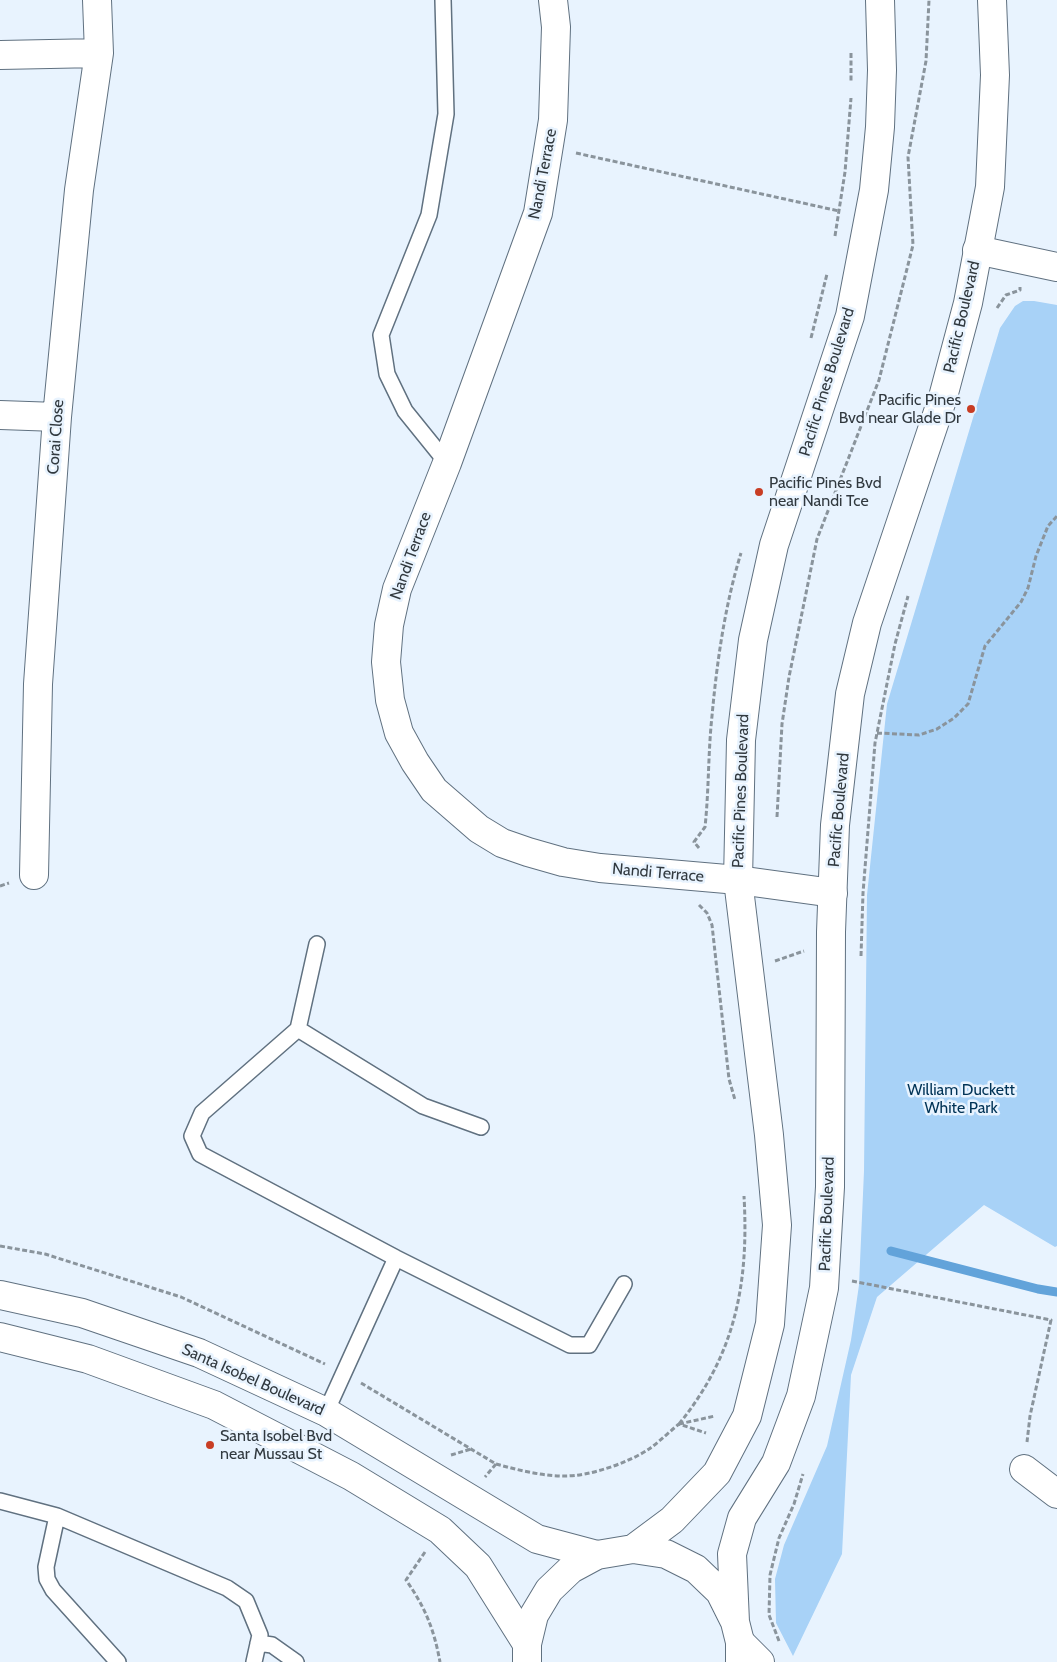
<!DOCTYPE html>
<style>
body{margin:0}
canvas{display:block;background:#e8f3fe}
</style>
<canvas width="1057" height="1662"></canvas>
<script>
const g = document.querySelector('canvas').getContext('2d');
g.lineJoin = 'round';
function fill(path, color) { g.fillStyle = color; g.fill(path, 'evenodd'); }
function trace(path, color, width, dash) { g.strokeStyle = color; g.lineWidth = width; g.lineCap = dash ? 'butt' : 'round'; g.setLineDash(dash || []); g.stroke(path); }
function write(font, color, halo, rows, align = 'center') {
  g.font = font + ' Cabin,sans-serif'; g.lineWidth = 5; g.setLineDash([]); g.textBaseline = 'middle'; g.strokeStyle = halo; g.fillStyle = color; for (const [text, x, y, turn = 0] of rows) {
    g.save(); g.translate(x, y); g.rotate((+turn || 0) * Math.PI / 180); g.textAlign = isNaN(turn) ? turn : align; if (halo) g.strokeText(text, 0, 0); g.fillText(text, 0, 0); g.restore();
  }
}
fill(new Path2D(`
 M1023,301h11l23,4v941l-2,1 -71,-42 -107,92 -26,78 -9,179 -49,102 -17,-33 -1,-44 9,-34 43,-99 24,-106 8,-55 5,-114 3,-276 20,-191 113,-376 15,-22z`), '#a8d2f7');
trace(new Path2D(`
 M891,1251l147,38 19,3`), '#62a3da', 9);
const service = new Path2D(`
 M443,0l3,114 -17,101 -48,120 6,39 18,37 42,52
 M298,1029l19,-85
 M481,1127l-58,-21 -125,-77 -96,84 -10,23 8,18 196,104 174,87h19l35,-61
 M326,1412l70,-154
 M0,1501l57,15 170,72 19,13 14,34 -6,27
 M57,1516l-11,51 1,12 6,11 65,72
 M258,1643l14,2 24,17`);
const minor = new Path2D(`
 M553,0l3,27 -3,93 -15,93 -91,250 -50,126 -8,36 -3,37 4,38 9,33 16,29 19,28 45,39 23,14 26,9 35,10 37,6 138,12 95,13
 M0,55l99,-2
 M977,250l80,17
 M0,415l57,2
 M34,875l4,-191 19,-267 22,-227 20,-137 -2,-53
 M1024,1469l33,25
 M740,1642l20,20`);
const tertiary = new Path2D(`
 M0,1295l82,18 117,40 127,59 211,127 60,16
 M0,1337l88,22 126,46 137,71 89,54 38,36 49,78`);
const primary = new Path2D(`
 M633,1549l39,-29 45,-47 30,-57 23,-92 7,-99 -8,-90 -31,-255 3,-140 12,-100 21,-95 76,-229 24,-126 6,-63 2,-57 -2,-70
 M735,1622l-3,-68 10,-36 34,-55 25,-67 23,-108 6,-101 1,-255 4,-107 15,-131 17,-71 76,-226 25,-94 22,-116 5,-112 -3,-75
 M527,1662v-18l7,-29 15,-25 22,-21 26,-14 36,-6 33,5 30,15 24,23 15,30 5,20v20`);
trace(service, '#607180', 18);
trace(minor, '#607180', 30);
trace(tertiary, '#607180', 30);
trace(primary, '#607180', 30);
trace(new Path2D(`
 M851,53v29
 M576,153l263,58
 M835,236l10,-64 6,-74
 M997,308l9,-13 14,-5v-3
 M811,338l16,-64
 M877,733l42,2 18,-6 17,-11 14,-14 17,-58 36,-44 7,-14 8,-32 12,-30 9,-10
 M777,817l5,-93 7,-47 28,-138 62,-159 34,-135 -5,-88 18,-96 3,-61
 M699,848l-5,-6 11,-15c4,-37 3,-74 7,-111 5,-55 13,-111 29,-163
 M0,886l9,-3
 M699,905l8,8 5,12 17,154 6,21
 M861,956l2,-63 12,-150 20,-99 13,-48
 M775,961l29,-10
 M0,1246l45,8 136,43 144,67
 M852,1281l199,39 -21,96 -3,26
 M361,1383l135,81 -11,13
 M679,1424c56,-69 70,-140 65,-228
 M679,1424l36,-8
 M451,1455l20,-6
 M496,1464c22,6 45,12 69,12 25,0 63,-13 84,-27 10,-7 20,-17 30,-25l27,9
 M425,1552l-19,28c19,27 28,49 34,82
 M779,1641l-10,-26 1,-40 9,-37 15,-34 9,-30`), '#8a949c', 3, [5, 2.5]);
trace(service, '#fff', 15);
trace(minor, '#fff', 28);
trace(tertiary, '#fff', 28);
trace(primary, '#fff', 28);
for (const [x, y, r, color] of [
 [971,409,5,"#c83d24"],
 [759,492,5,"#c83d24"],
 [210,1445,5,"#c83d24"]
]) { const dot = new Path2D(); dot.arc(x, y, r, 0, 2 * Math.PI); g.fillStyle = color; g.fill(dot); trace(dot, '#e8f3fe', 2); }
write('16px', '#31393f', '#e8f3fe', [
 ["Nandi Terrace",543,174,-79],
 ["Pacific Boulevard",962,317,-77],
 ["Pacific Pines Boulevard",827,382,-73],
 ["Corai Close",56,437,-86],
 ["Nandi Terrace",411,556,-70],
 ["Pacific Pines Boulevard",741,791,-88],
 ["Pacific Boulevard",839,810,-85],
 ["Nandi Terrace",658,873,5],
 ["Pacific Boulevard",827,1214,-88],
 ["Santa Isobel Boulevard",253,1380,24]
]);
write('16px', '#31393f', '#e8f3fe', [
 ["Pacific Pines",961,400,"right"],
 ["Bvd near Glade Dr",961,418,"right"],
 ["Pacific Pines Bvd",769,483],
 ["near Nandi Tce",769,501],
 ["Santa Isobel Bvd",220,1436],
 ["near Mussau St",220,1454]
], 'left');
write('16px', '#003356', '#e8f3fe', [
 ["William Duckett",961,1090],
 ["White Park",961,1108]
]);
</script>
